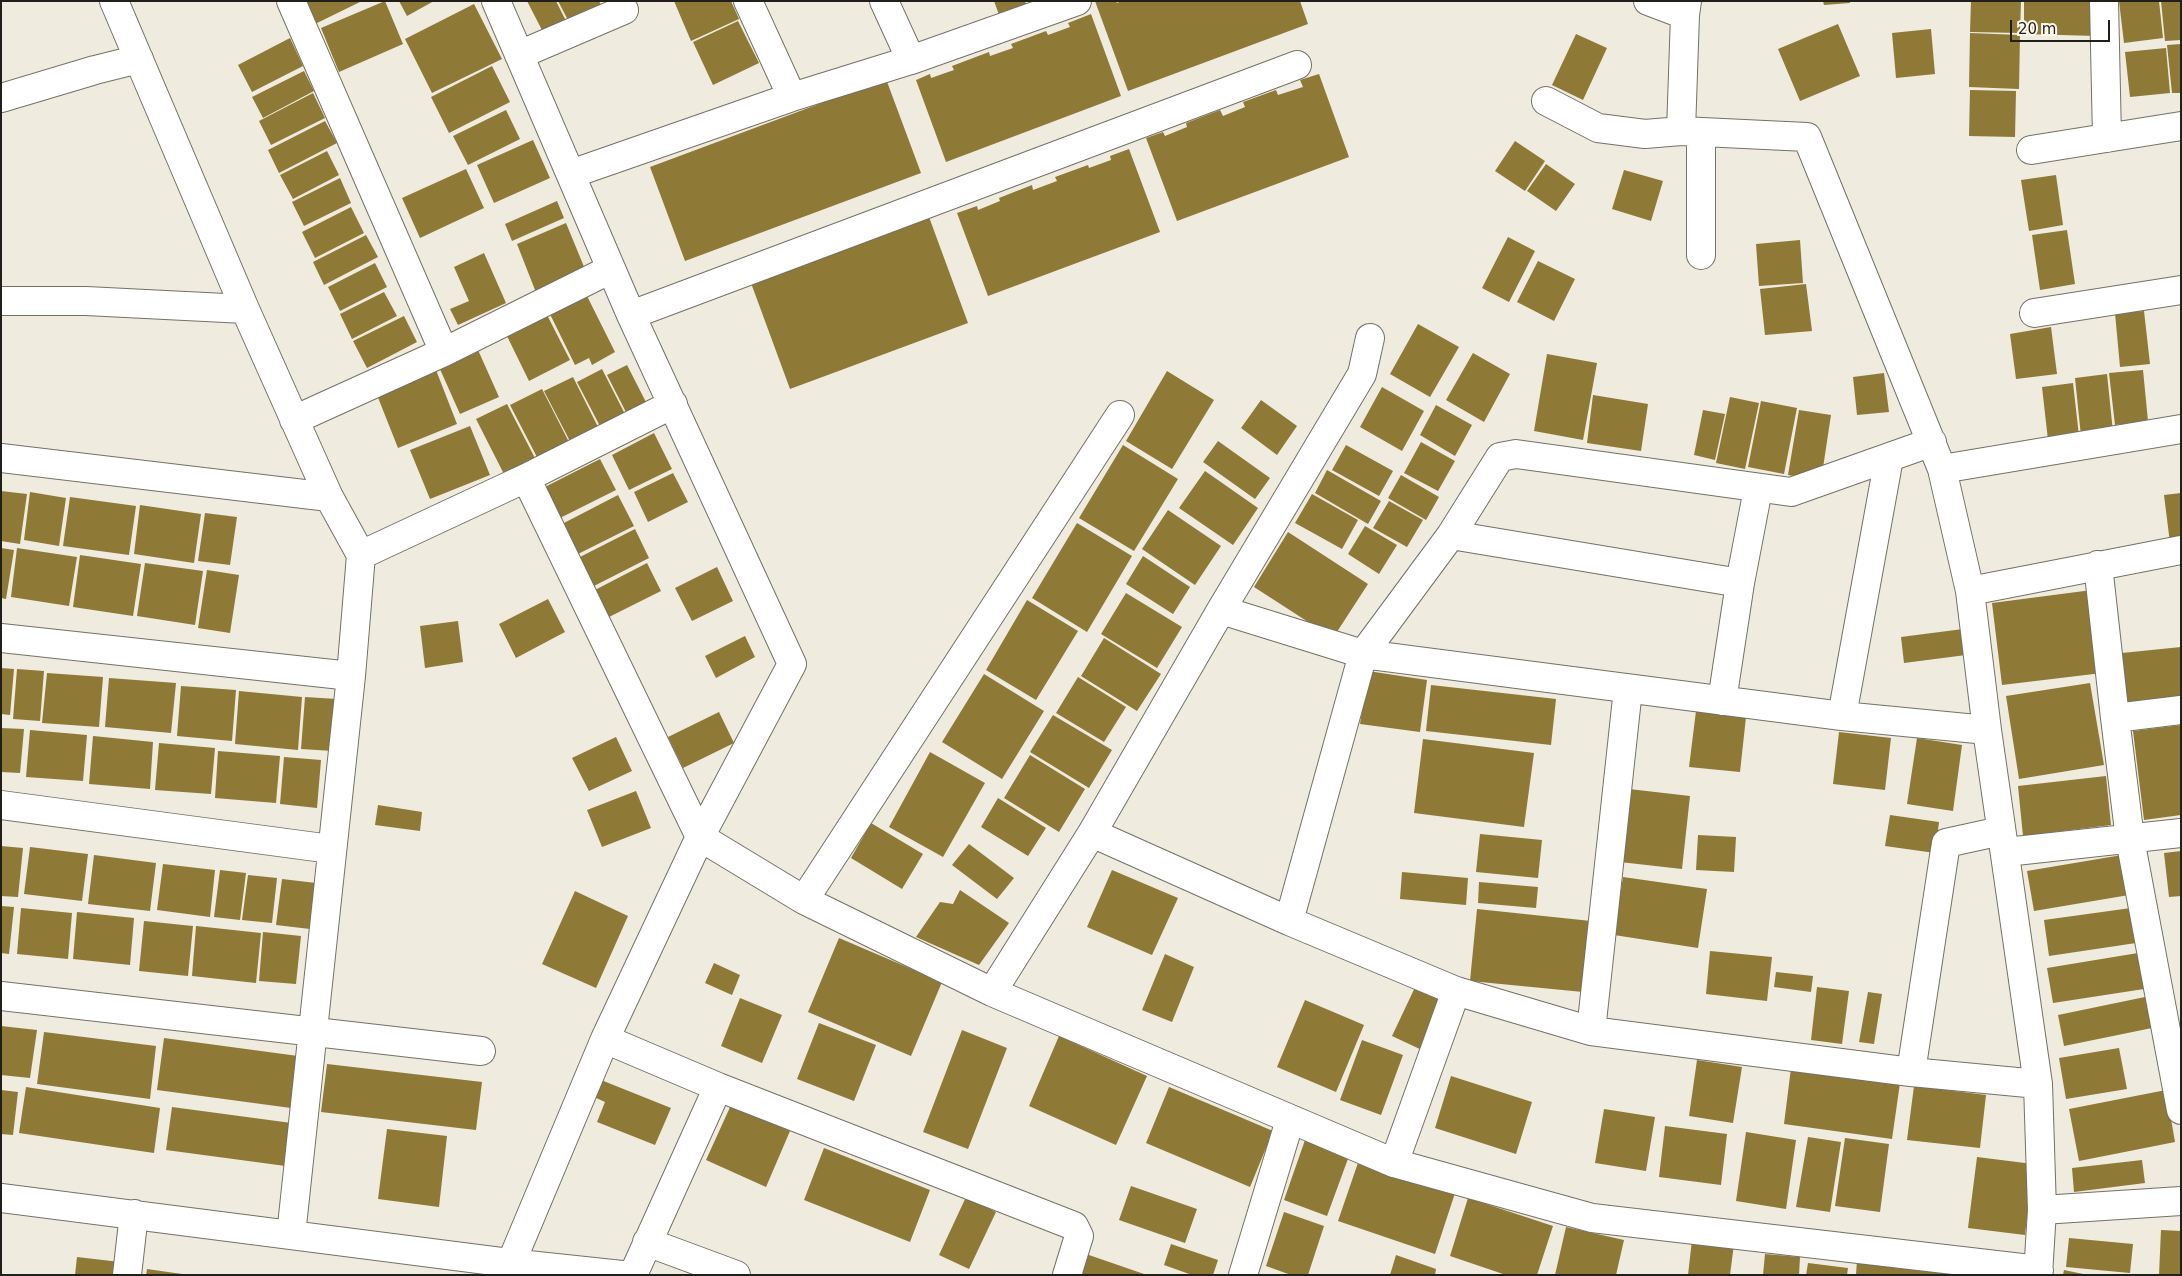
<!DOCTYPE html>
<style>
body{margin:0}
#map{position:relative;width:2182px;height:1276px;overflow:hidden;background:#efebde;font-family:"DejaVu Sans",sans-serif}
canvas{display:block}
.frame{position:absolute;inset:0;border:2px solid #201f1a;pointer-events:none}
.scale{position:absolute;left:2010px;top:20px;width:100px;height:22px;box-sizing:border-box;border:2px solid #201f1a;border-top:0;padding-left:6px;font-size:15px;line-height:18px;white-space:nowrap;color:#201f1a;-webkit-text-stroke:4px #fcf8eb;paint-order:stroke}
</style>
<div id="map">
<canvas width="2182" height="1276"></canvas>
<div class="frame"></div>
<div class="scale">20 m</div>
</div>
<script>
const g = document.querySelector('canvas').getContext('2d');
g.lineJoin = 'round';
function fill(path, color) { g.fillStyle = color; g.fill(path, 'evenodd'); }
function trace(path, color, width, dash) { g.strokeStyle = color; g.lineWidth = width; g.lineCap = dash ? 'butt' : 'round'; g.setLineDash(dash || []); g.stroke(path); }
fill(new Path2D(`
 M304,1h58l-47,23z
 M385,1l18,43 -64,28 -18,-44z
 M399,1h35l-27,15z
 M527,1h29l10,20 -23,11z
 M558,1h41l2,4 -32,17z
 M674,1h57l8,18 -48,22z
 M994,1h31l4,11 -27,11z
 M1095,1h21l1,2 4,-2h179l8,23 -180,67z
 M1823,1h27v2l-26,2z
 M1971,1h50l-1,32 -50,-1z
 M2024,1h74l-1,35 -73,-2z
 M2119,1h40l4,37 -39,5z
 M2161,1h20v39l-16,1z
 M474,4l28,55 -70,34 -27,-54z
 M1091,14l30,82 -175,66 -30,-82 14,-6 1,4 23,-8 -2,-4 37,-14 1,4 23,-8 -2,-4 35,-13 2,4 22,-8 -2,-4z
 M738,21l21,42 -46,22 -20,-43z
 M1838,24l22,52 -60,25 -22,-52z
 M1931,29l4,45 -39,4 -4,-45z
 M1970,33l50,2 -1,54 -50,-2z
 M1576,34l31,14 -24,52 -31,-15z
 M290,38l13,28 -51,26 -14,-27z
 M2181,44v49h-9l-5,-48z
 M2166,48l4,45 -40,4 -5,-45z
 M492,66l18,36 -61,31 -18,-36z
 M304,71l10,20 -51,27 -11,-21z
 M1319,74l30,83 -172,64 -31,-83 17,-6 2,4 22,-9 -1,-4 34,-13 3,6 22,-9 -2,-5 33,-12 2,5 25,-8 -3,-7z
 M886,79l35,94 -236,88 -35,-94z
 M1970,90l46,1 -1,46 -46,-1z
 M313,93l12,25 -54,27 -12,-24z
 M506,110l14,29 -52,26 -15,-29z
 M325,121l12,22 -58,30 -11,-23z
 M533,140l17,38 -56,25 -17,-38z
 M1515,141l30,20 -20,30 -30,-20z
 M1129,149l31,83 -172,64 -31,-83 20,-7 1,4 22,-9 -1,-3 33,-13 1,5 24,-9 -2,-4 33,-12 1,3 22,-8 -1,-4z
 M327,151l12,24 -46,24 -13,-24z
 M1546,164l29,20 -19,27 -29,-20z
 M466,169l18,39 -64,30 -18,-40z
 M1624,170l39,11 -12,40 -39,-12z
 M2056,175l7,50 -34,6 -8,-51z
 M340,178l11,25 -47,23 -12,-24z
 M557,201l7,17 -52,23 -7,-17z
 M351,207l13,26 -49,25 -13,-26z
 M929,217l39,106 -178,66 -39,-106z
 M566,223l21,51 -50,21 -20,-51z
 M2067,230l8,54 -35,6 -8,-55z
 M366,235l12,22 -54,28 -11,-23z
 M1508,237l27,14 -26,51 -27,-14z
 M1800,240l3,43 -44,3 -3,-42z
 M484,253l22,50 -48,22 -8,-16 19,-8 -15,-34z
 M1538,261l37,18 -21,42 -37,-19z
 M375,263l12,24 -47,24 -12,-24z
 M1806,284l6,47 -47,4 -5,-46z
 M584,290l31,62 -23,13 -3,-7 -14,7 -28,-57z
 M384,292l13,24 -45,23 -12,-25z
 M545,311l25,49 -41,21 -24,-49z
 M2144,311l6,53 -30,3 -5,-54z
 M404,316l13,26 -50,26 -14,-27z
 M1418,324l41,23 -29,50 -40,-23z
 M2051,327l6,47 -41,5 -6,-45z
 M478,350l21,47 -39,17 -21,-47z
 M1473,353l37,21 -26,48 -38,-22z
 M1547,354l50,9 -14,77 -49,-9z
 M627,365l22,43 -20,10 -22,-43z
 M602,369l25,49 -25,12 -25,-48z
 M436,370l21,54 -59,24 -21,-53z
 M2143,370l5,51 -33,4 -6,-52z
 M1167,371l47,29 -42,69 -46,-28z
 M1884,373l5,39 -32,3 -4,-38z
 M2107,374l6,58 -32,4 -6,-58z
 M573,377l28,56 -28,14 -29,-56z
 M2073,383l6,53 -31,4 -6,-53z
 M1382,387l42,24 -22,40 -42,-24z
 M542,389l29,57 -32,15 -29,-56z
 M1593,395l55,9 -7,47 -54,-8z
 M1730,397l29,6 -14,66 -29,-6z
 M1261,400l36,26 -20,29 -36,-27z
 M1761,401l36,7 -13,66 -36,-7z
 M507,404l30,58 -31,16 -30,-59z
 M1436,405l36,20 -17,31 -35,-21z
 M1703,410l22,4 -10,46 -21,-5z
 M1799,410l32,5 -10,66 -33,-6z
 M470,426l20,49 -60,24 -20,-49z
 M654,433l18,36 -43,21 -17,-35z
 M1218,441l52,37 -15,21 -52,-37z
 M1421,442l34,19 -17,30 -34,-18z
 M1123,445l55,34 -44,72 -55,-33z
 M1346,445l47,26 -14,25 -47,-26z
 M600,459l16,31 -60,30 -15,-31z
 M1327,470l54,31 -13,23 -53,-31z
 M1205,471l53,37 -25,37 -54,-37z
 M673,473l15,29 -40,20 -14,-30z
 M1401,475l38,22 -13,23 -38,-22z
 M1,491l26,3 -7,50 -19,-3z
 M30,492l36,6 -7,48 -35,-6z
 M2181,493v48l-11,2 -6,-48z
 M1312,494l46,26 -16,29 -47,-26z
 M618,495l16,31 -56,28 -16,-30z
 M70,497l66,9 -7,49 -66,-9z
 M1389,501l34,19 -16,27 -34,-19z
 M140,505l61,9 -7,49 -60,-9z
 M1168,510l53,36 -26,39 -53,-36z
 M205,513l32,4 -7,48 -32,-4z
 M1077,523l55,33 -45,76 -55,-34z
 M1365,526l32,19 -18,29 -31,-20z
 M635,529l14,29 -57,29 -14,-29z
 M1288,532l80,52 -35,54 -79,-51z
 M1,548l13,2 -8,49 -5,-1z
 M17,548l60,9 -8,49 -58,-9z
 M80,555l61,9 -8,52 -60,-9z
 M1143,556l47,31 -17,27 -47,-30z
 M145,563l58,8 -8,54 -58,-9z
 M647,563l14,28 -54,27 -14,-27z
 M717,567l16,34 -41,20 -17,-33z
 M207,570l32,5 -9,58 -32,-5z
 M2092,590l10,83 -100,12 -10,-82z
 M1126,593l56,34 -25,41 -56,-34z
 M548,599l17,33 -49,26 -17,-34z
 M1027,600l51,31 -42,69 -50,-30z
 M458,621l5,41 -38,6 -5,-42z
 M1963,629l3,26 -62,8 -3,-26z
 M745,636l10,21 -39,21 -11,-22z
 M1104,638l57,36 -24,37 -56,-35z
 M2181,647v51l-53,6 -6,-51z
 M1,668l13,1 -4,46 -9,-1z
 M17,669l27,2 -4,50 -27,-2z
 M1368,671l59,9 -7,52 -60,-8z
 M47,673l56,4 -4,50 -57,-4z
 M984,674l60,37 -42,68 -60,-37z
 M1078,677l48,30 -22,35 -48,-29z
 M109,678l67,5 -5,50 -66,-6z
 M2090,683l14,82 -85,14 -13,-83z
 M1431,685l125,14 -5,46 -125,-14z
 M181,686l55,4 -4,51 -55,-5z
 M239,691l63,6 -4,53 -63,-6z
 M305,697l32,2 -4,52 -32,-2z
 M1696,711l50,6 -6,55 -51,-5z
 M719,712l15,31 -51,25 -15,-31z
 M1053,715l59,35 -23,38 -59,-36z
 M2181,725v90l-37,5 -11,-89z
 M1,728l23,1 -4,44 -19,-1z
 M30,730l57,5 -4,46 -57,-4z
 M1839,732l52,6 -6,52 -52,-6z
 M93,736l60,6 -3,47 -61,-5z
 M616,737l16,34 -43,20 -17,-33z
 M1917,738l45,7 -9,66 -46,-7z
 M1423,739l111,14 -10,74 -110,-14z
 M159,743l56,5 -4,46 -56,-4z
 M218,751l62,5 -4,47 -61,-5z
 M930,752l55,31 -42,74 -54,-30z
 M1030,755l55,34 -26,43 -55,-34z
 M284,757l37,3 -4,48 -37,-4z
 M2106,776l5,49 -88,11 -5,-50z
 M1629,789l61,7 -8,73 -62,-7z
 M636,791l15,37 -49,19 -15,-37z
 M998,798l48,30 -18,28 -47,-29z
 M378,805l44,7 -2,19 -45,-6z
 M1890,815l49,7 -4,31 -50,-7z
 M871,823l52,31 -21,35 -51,-31z
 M1480,834l62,6 -4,38 -62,-6z
 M1698,835l38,2 -2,35 -38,-2z
 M969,844l45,34 -17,21 -45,-34z
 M1,846l22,2 -5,49 -17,-1z
 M30,847l58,7 -6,47 -58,-7z
 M2181,851v45l-12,1 -5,-44z
 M94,855l62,8 -6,48 -62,-7z
 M2122,855l7,40 -95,16 -7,-40z
 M163,864l52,6 -5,47 -53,-7z
 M220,870l26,3 -6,47 -26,-3z
 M1112,870l66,28 -26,57 -65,-28z
 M1402,872l66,6 -2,27 -66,-6z
 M248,875l29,3 -5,45 -30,-3z
 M1623,877l84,12 -9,59 -84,-13z
 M282,879l34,4 -6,46 -34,-4z
 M1479,882l59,5 -2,21 -58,-5z
 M960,890l49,33 -30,42 -63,-28 24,-35 13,2z
 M575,891l53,25 -32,72 -54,-24z
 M1,906l13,1 -5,47 -8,-1z
 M21,908l51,5 -4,46 -51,-5z
 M2131,908l5,35 -87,13 -5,-36z
 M1477,909l114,12 -8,71 -113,-11z
 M77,912l57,6 -4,47 -57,-6z
 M144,921l49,5 -5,50 -49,-5z
 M196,926l65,7 -5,50 -64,-7z
 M263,932l38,4 -5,48 -37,-3z
 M839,938l103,44 -31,74 -103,-44z
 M1710,951l62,6 -5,44 -61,-7z
 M2138,953l6,36 -91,14 -6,-35z
 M1165,954l29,13 -22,55 -30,-12z
 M714,963l26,12 -8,20 -27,-12z
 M1776,972l37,4 -2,16 -37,-5z
 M1418,981l32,15 -26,55 -32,-15z
 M1817,987l32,4 -7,53 -31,-4z
 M1868,992l14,2 -8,50 -15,-2z
 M2145,997l7,31 -88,18 -6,-31z
 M740,998l42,17 -20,48 -41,-17z
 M1305,1000l59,25 -28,67 -59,-25z
 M819,1023l57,22 -22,56 -57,-22z
 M1,1026l36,4 -7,48 -29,-3z
 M962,1030l45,18 -39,101 -45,-17z
 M44,1032l112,14 -6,53 -113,-15z
 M1059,1036l88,40 -31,69 -87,-39z
 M164,1038l134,18 -7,52 -134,-18z
 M1362,1040l41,15 -22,60 -41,-15z
 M2119,1048l8,41 -61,10 -7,-41z
 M1697,1060l45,7 -9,56 -44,-7z
 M327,1064l155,18 -6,48 -155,-18z
 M1791,1068l109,15 -8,56 -108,-15z
 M1451,1076l81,26 -16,52 -81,-26z
 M601,1080l70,28 -16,37 -58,-23 8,-20 -11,-5z
 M1914,1086l72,9 -6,53 -73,-8z
 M26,1087l134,21 -6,45 -135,-20z
 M1169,1087l104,44 -23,56 -104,-44z
 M1,1090l17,2 -5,43 -12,-1z
 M2166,1090l9,52 -96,19 -10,-52z
 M731,1105l59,26 -24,56 -60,-27z
 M172,1107l127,17 -6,43 -127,-17z
 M1604,1109l51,8 -9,54 -51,-8z
 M1665,1126l62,8 -6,51 -62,-8z
 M387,1129l60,7 -8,71 -61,-8z
 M1746,1132l50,8 -10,69 -50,-8z
 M1808,1137l33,5 -11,70 -34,-5z
 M1845,1138l44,6 -9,68 -45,-6z
 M1305,1140l44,16 -22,60 -43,-16z
 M824,1148l106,42 -20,52 -106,-42z
 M1361,1154l96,33 -22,67 -97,-33z
 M1977,1157l56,7 -8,71 -57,-7z
 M2142,1160l3,23 -71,9 -2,-24z
 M1131,1186l66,23 -12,34 -66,-23z
 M966,1197l30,15 -27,57 -30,-14z
 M1468,1198l85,28 -16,49h-31l-56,-19z
 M1284,1212l40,14 -16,49h-17l-25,-9z
 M1566,1227l58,13 -8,35h-61z
 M2161,1230l20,1v44h-22z
 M2069,1238l64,6 -3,29 -64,-6z
 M1692,1240l42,4 -4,31h-42z
 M1171,1244l47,16 -5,15h-21l-28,-10z
 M1086,1254l58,20v1h-65z
 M1765,1254l35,3 -1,18h-36z
 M1396,1255l40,14 -1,6h-45z
 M77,1257l43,5 -2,13h-43z
 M1857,1260l98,10 -1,5h-98z
 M1808,1263l40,5 -1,7h-41z
 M147,1269l35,5v1h-36z
 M2064,1270l19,4v1h-20z`), '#8e7936');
const minor = new Path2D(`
 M114,1l131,308 84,188
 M291,1l153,351
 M496,1l135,314 161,349 -92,173 -95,202 -99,236
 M748,1l44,96
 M1648,1l37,14
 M2104,1l3,137
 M519,55l105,-45
 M911,60l166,-59
 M1,98l94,-28 44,-11
 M1546,101l52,27 47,6 36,-3 126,6 135,332 28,122 17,139 51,354 4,126 -4,65
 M1681,131l4,-116 2,-14
 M1701,132v123
 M2031,150l150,-24
 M571,174l221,-77 119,-37 -27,-59
 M1,301h85l159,8
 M2034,313l147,-23
 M631,315l666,-250
 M294,420l150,-68 167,-83
 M1,458l328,39 32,58
 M1942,469l239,-40
 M526,478l174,359 104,63 188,92 402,171 198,55 447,52
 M1451,535l289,48
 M2098,565l17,153 15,121 51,271
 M1970,591l211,-41
 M1221,610l142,44 479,62 145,14
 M1,638l350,38
 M1722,701l18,-118 18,-94
 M1842,716l47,-258
 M2115,718l66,-8
 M1,805l330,44
 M1092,833l197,88 167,70 135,40 320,41 127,12
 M2006,852l175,-19
 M804,900l316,-485
 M1289,921l74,-267 88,-119 49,-78 16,-3 275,38 141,-50
 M992,992l100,-159 129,-223 141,-236 8,-36
 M1,996l480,55
 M1591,1031l37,-342
 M605,1039l113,48 356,139 5,10 -12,39
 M1911,1072l35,-229 55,-12
 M1394,1163l62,-172
 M1,1198l508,65 113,12
 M2042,1210l139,-9
 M291,1235l60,-559 10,-121 165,-77 147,-74
 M647,1242l89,33
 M127,1275l7,-61
 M633,1275l85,-188
 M1243,1275l47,-155`);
trace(minor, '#747165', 30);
trace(minor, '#fff', 28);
</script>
